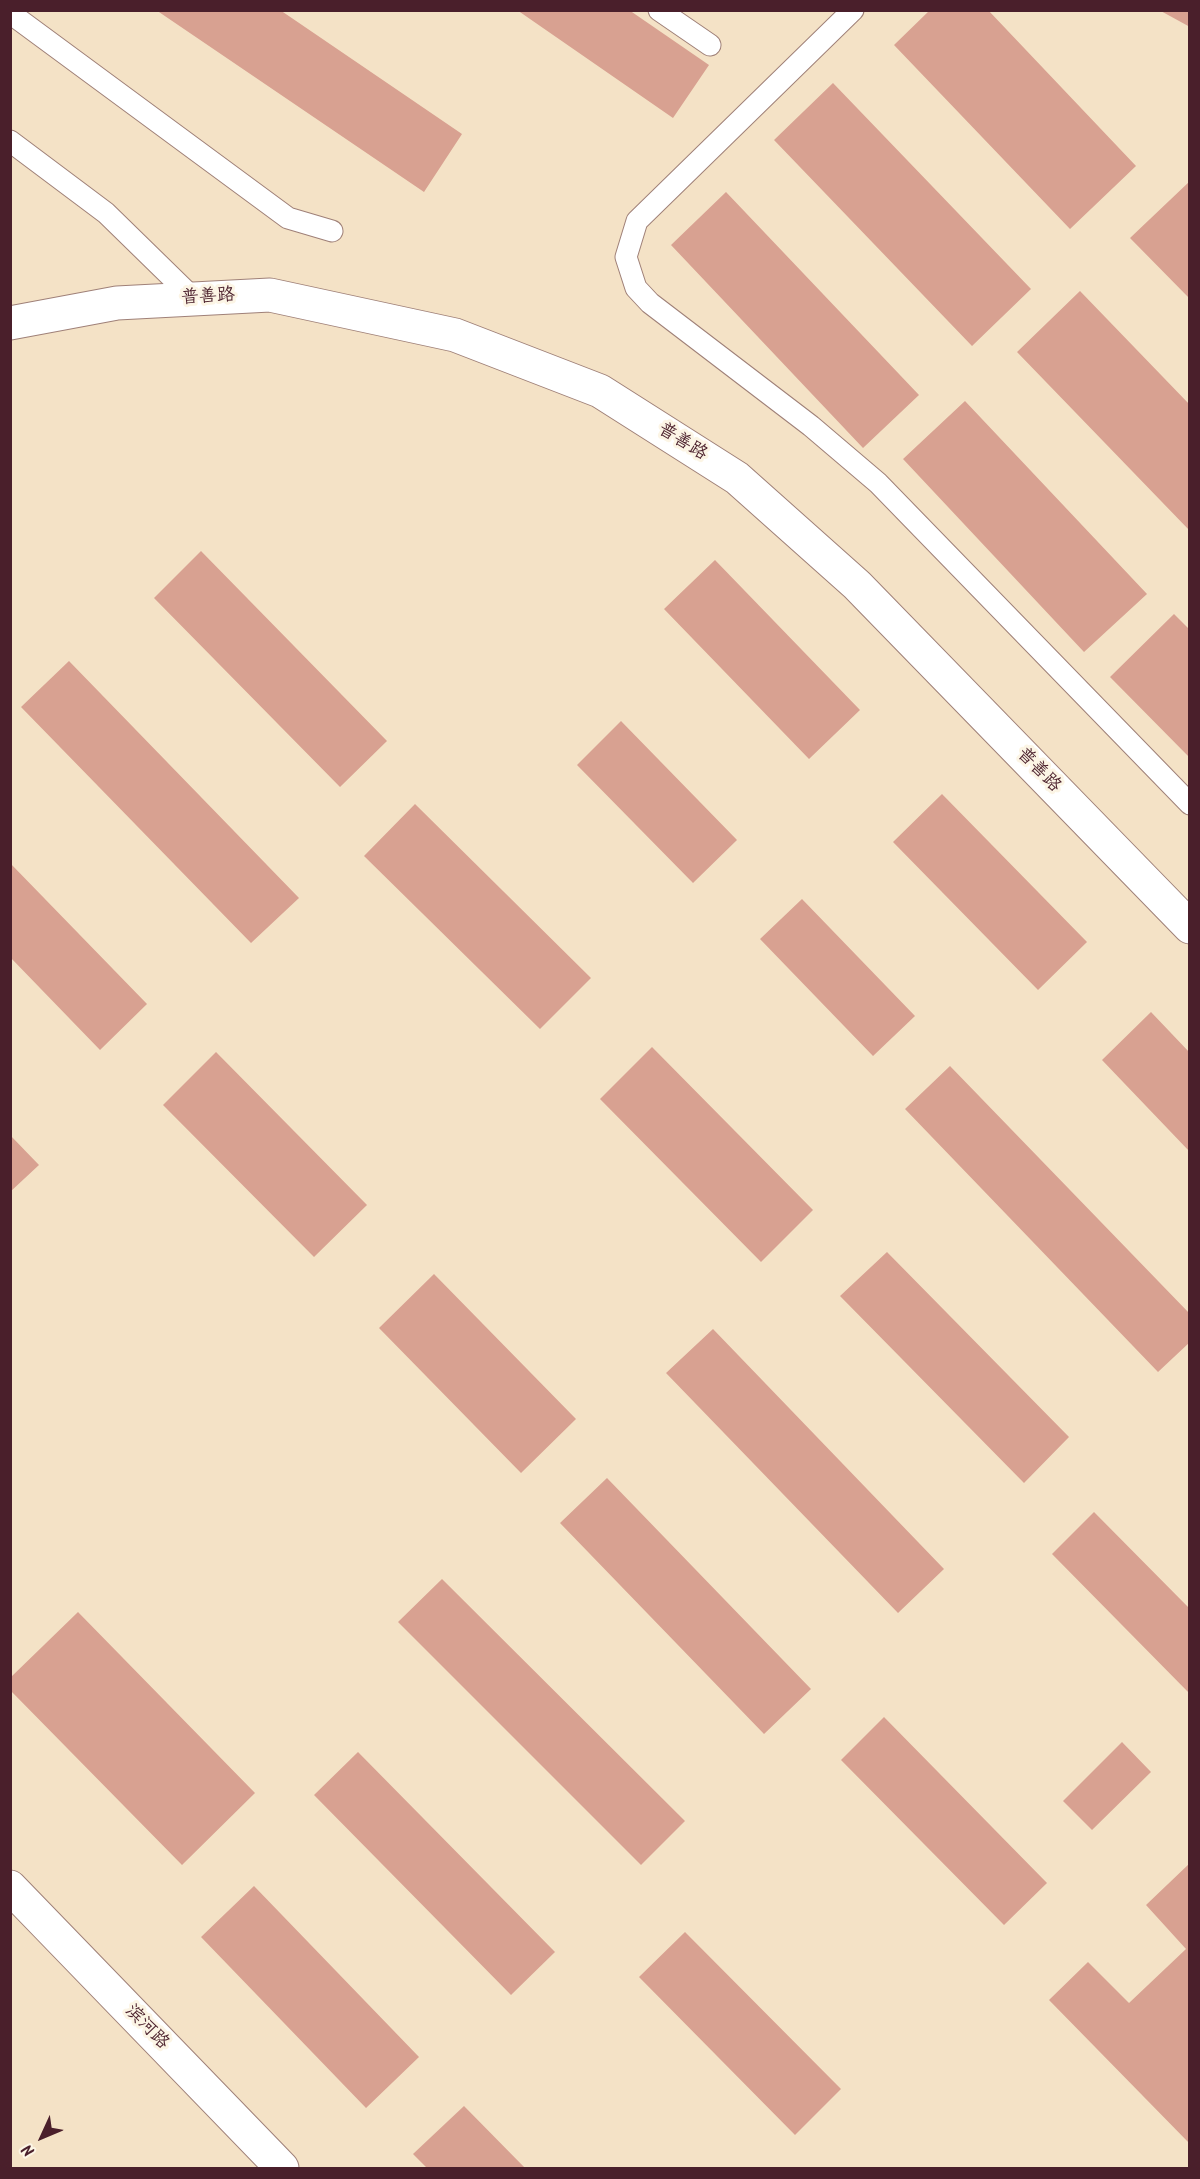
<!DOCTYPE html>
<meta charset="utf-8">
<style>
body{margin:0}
#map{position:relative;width:1200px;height:2179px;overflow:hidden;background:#f4e2c6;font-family:Kalam,sans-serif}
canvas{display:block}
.frame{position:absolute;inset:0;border:12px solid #4a1f2b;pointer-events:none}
.north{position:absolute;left:12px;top:2107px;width:60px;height:60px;-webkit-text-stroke:4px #fcf5e5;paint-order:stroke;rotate:226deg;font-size:16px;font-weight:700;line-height:24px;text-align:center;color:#4a1f2b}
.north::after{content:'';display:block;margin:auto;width:21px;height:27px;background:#4a1f2b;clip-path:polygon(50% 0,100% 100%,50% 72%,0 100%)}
</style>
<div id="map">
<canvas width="1200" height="2179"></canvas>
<div class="frame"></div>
<div class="north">N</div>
</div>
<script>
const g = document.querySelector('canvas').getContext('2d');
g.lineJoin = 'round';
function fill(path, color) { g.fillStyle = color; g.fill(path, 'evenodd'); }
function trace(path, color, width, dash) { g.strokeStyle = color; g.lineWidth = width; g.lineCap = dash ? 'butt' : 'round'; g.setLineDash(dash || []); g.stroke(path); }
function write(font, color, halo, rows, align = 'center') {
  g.font = font + ' Kalam,"LXGW WenKai TC",sans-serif'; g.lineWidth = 6; g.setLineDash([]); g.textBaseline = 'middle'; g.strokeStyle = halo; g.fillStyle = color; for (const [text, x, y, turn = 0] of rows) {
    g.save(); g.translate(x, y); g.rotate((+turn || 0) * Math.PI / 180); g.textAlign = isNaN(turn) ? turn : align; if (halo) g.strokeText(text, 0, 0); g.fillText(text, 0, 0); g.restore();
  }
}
fill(new Path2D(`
 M156,10h124l182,124 -38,58z
 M517,10h112l80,55 -36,53z
 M930,10h58l148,156 -66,63 -176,-184z
 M1159,10h31v17z
 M833,83l198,206 -59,57 -198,-206z
 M1190,181v118l-60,-61z
 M726,192l193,203 -56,53 -192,-203z
 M1080,291l110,114v126l-173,-179z
 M965,401l182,193 -63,58 -181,-193z
 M201,551l186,190 -47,46 -186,-189z
 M715,560l145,150 -51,49 -145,-150z
 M1174,614l16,16v128l-80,-81z
 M69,661l230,237 -48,45 -230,-236z
 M621,721l116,119 -44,43 -116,-118z
 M942,794l145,148 -49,48 -145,-148z
 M415,804l176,174 -51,51 -176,-173z
 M10,863l137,141 -47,46 -90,-93z
 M802,899l113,117 -42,40 -113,-117z
 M1151,1012l39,41v99l-88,-92z
 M652,1047l161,163 -52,52 -161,-163z
 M216,1052l151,153 -53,52 -151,-152z
 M950,1066l240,248v28l-32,30 -253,-263z
 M10,1135l29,30 -29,27z
 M887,1252l182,185 -45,46 -184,-187z
 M434,1274l142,145 -55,54 -142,-145z
 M713,1329l231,240 -46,44 -232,-240z
 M607,1478l204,211 -47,45 -204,-211z
 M1094,1512l96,97v85l-138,-140z
 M442,1579l243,242 -44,44 -243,-243z
 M78,1612l177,181 -73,72 -172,-175v-12z
 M884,1717l163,166 -43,42 -163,-165z
 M1122,1742l29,30 -59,58 -29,-29z
 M358,1752l197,200 -44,43 -197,-200z
 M1190,1863v281l-141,-144 39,-38 41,41 57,-54 -40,-44z
 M254,1886l165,171 -53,51 -165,-171z
 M685,1932l156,157 -46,46 -156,-158z
 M464,2106l61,62h-98l-14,-14z`), '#d8a191');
const service = new Path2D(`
 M659,10l51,35
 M853,10l-216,211 -11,36 10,31 14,15 161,123 67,57 312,321
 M10,13l278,205 44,13
 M10,141l96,72 88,86`);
const minor = new Path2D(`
 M10,323l107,-20 153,-8 185,40 145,56 137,87 120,107 333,342
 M10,1887l272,281`);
trace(service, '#9f8078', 23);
trace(minor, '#9f8078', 35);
trace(service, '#fff', 21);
trace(minor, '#fff', 33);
write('18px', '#4a1f2b', '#fcf5e5', [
 ["普善路",208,298,-3],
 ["普善路",682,443,32],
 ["普善路",1038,771,46],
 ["滨河路",146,2028,46]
]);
</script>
